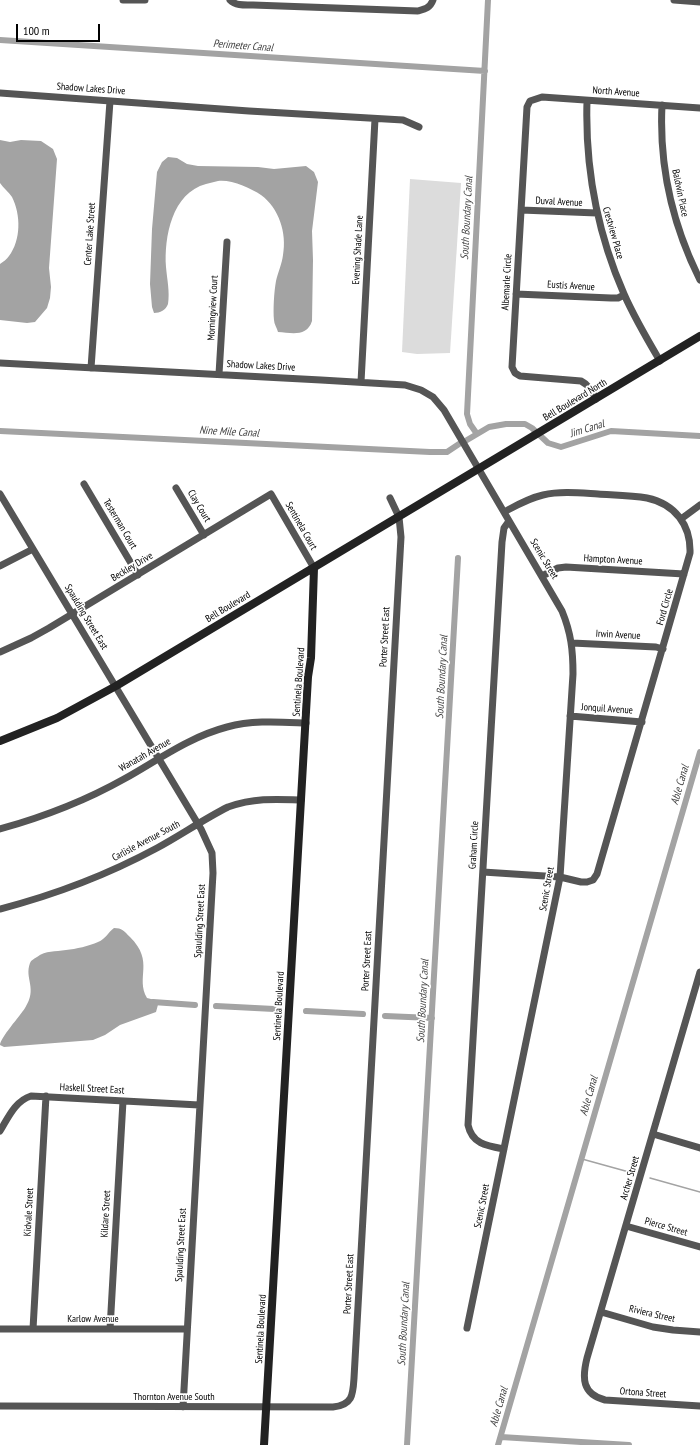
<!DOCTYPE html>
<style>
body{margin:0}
#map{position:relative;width:700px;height:1445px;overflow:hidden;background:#fff;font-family:"PT Sans Narrow",sans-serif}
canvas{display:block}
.scale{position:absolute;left:16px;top:24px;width:84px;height:18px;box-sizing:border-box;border:2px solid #000;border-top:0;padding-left:5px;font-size:12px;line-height:14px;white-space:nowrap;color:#000;-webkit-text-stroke:3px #fff;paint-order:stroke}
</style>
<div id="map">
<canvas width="700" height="1445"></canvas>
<div class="scale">100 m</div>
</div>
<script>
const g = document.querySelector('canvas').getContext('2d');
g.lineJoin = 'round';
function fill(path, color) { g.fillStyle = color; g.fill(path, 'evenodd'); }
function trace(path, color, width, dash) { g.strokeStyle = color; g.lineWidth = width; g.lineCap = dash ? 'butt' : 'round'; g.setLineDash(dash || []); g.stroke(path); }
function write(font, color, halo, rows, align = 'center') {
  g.font = font + ' "PT Sans Narrow",sans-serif'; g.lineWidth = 3.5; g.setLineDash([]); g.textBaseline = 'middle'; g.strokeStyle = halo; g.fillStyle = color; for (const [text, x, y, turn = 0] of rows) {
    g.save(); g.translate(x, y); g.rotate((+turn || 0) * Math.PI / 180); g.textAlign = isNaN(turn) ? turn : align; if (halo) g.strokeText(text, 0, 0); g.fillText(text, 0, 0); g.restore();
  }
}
fill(new Path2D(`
 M410,179l51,4 -11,170 -33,1 -15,-2z`), '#dcdcdc');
fill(new Path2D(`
 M0,140l10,2 11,-2 20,1 12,8 4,10 -8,109 2,19 -1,11 -3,10 -12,14 -8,1 -27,-3v-56c3,-2 7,-5 9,-8 12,-16 12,-41 3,-59 -3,-5 -9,-9 -12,-14 0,-5 0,-36 0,-43z
 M168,157l9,1 10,6 11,2 60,1 16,2 32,-3 8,6 4,10 -6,49 1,29 -1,61c-5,16 -20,12 -34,11 -1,-4 -4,-8 -4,-12 -1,-10 0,-28 2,-39 2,-9 6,-17 7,-26 4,-22 -4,-47 -22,-60 -10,-7 -31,-16 -43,-14 -4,1 -8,2 -12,3 -34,9 -42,53 -40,83 1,12 4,25 2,37 -2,6 -8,9 -14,9l-2,-6 -2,-23 2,-55 5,-57 5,-10z
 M114,928c8,0 10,3 16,9 25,25 5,40 17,61l12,3 -3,11 -36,13 -15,10 -12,5 -89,7 -4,-2c0,-7 20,-29 25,-37 13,-20 -1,-29 5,-45 1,-3 4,-4 7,-6 9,-7 18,-5 29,-7 10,-1 23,-4 32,-8 8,-3 10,-10 16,-14z`), '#a3a3a3');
trace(new Path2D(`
 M582,1159l47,13
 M650,1178l50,14`), '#a3a3a3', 1.5);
trace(new Path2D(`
 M0,40l485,31
 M0,431l430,21h17l12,-8
 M477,434l-7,-10 -3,-10 21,-414
 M467,440l22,-13 17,-3h19l7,4 16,15 13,4 50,-16 89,5
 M153,1002l42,3
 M216,1006l58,3
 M306,1011l57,3
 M385,1016l47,2
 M501,1437l128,8
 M407,1445l51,-887
 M498,1445l202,-693`), '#a3a3a3', 6);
trace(new Path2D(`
 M123,0h22
 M230,0c6,6 15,5 23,5l165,6c7,-2 12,-3 15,-11
 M674,0l26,2
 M0,93l249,18 154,9 16,7
 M587,101c-2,67 10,131 37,193 10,23 23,45 36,67
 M662,105c-3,61 11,121 38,175
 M521,210l76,3
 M516,294l95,4h7l6,-3
 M0,363l321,17 84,5 16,5 12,7 11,13 118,201c9,22 11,39 11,63l-13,203 -93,451
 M91,368l19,-267
 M219,374l8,-132
 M361,382l14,-263
 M596,399c-4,-8 -7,-14 -15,-18l-61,-5 -5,-3 -3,-6 15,-260 3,-6 12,-4 158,11
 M84,484l54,91
 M176,488l28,47
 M0,494l201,335 11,24 1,20 -30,534
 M681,519l19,-14
 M0,566l33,-17
 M542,576l16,-8 8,-1 118,7
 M572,643l84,4 7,2
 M0,652l31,-14 18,-10 222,-134 43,74
 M570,716l72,6
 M0,829c43,-12 85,-28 124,-50 34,-19 65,-42 103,-52 26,-7 52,-5 79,-4
 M483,872l77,5 21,5h6l6,-2 4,-6 93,-321c1,-28 -15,-49 -43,-55 -15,-3 -33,-3 -49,-4 -18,-1 -37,-3 -55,1 -14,3 -26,10 -39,17
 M0,909c54,-14 107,-34 157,-61 24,-13 47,-29 71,-41 26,-9 46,-8 73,-7
 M700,972l-113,386c-5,20 -5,36 18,42l95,6
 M0,1131c8,-13 15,-30 31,-35l168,9
 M653,1134l47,14
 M504,1149c-17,-3 -32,-5 -36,-24l34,-583 2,-14 5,-7
 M626,1226l74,21
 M601,1312l52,15 20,3 27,2
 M0,1329h187
 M33,1329l13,-233
 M110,1329l13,-228
 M0,1406l333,1c20,-2 20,-13 21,-29l47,-841 -2,-20 -9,-19`), '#555', 7);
trace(new Path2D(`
 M0,741l57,-23 59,-32 584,-350
 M264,1445l44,-768 3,-19 3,-90`), '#222', 8);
write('10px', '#000', '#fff', [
 ["Shadow Lakes Drive",91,89,4],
 ["North Avenue",616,92,4],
 ["Baldwin Place",680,193,78],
 ["Duval Avenue",559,202,3],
 ["Crestview Place",613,233,74],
 ["Center Lake Street",90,234,-86],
 ["Evening Shade Lane",358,250,-87],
 ["Albemarle Circle",507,282,-87],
 ["Eustis Avenue",571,286,3],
 ["Morningview Court",213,308,-87],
 ["Shadow Lakes Drive",261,366,3],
 ["Bell Boulevard North",575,400,-31],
 ["Clay Court",199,506,59],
 ["Testerman Court",120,524,59],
 ["Sentinela Court",301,526,60],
 ["Scenic Street",544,559,59],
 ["Hampton Avenue",613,560,3],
 ["Beckley Drive",132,567,-31],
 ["Bell Boulevard",228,607,-31],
 ["Ford Circle",665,607,-74],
 ["Spaulding Street East",86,617,59],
 ["Irwin Avenue",618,635,3],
 ["Porter Street East",385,637,-87],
 ["Sentinela Boulevard",299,682,-86],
 ["Jonquil Avenue",607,709,4],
 ["Wanatah Avenue",145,755,-30],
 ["Carlisle Avenue South",146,841,-28],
 ["Graham Circle",474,845,-87],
 ["Scenic Street",547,889,-80],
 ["Spaulding Street East",200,921,-87],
 ["Porter Street East",367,961,-87],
 ["Sentinela Boulevard",279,1006,-87],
 ["Haskell Street East",92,1089,3],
 ["Archer Street",630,1178,-74],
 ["Scenic Street",482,1206,-79],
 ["Kidvale Street",29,1212,-87],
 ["Kildare Street",106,1214,-87],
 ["Pierce Street",666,1227,16],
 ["Spaulding Street East",181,1245,-87],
 ["Porter Street East",349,1284,-87],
 ["Riviera Street",652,1314,13],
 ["Karlow Avenue",93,1319],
 ["Sentinela Boulevard",261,1329,-87],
 ["Ortona Street",643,1393,4],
 ["Thornton Avenue South",174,1397]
]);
write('italic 11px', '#444', '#fff', [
 ["Perimeter Canal",243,46,4],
 ["South Boundary Canal",467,218,-87],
 ["Jim Canal",587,429,-17],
 ["Nine Mile Canal",229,432,3],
 ["South Boundary Canal",442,677,-87],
 ["Able Canal",680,785,-74],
 ["South Boundary Canal",423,1001,-87],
 ["Able Canal",589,1096,-74],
 ["South Boundary Canal",404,1324,-87],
 ["Able Canal",499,1407,-74]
]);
</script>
